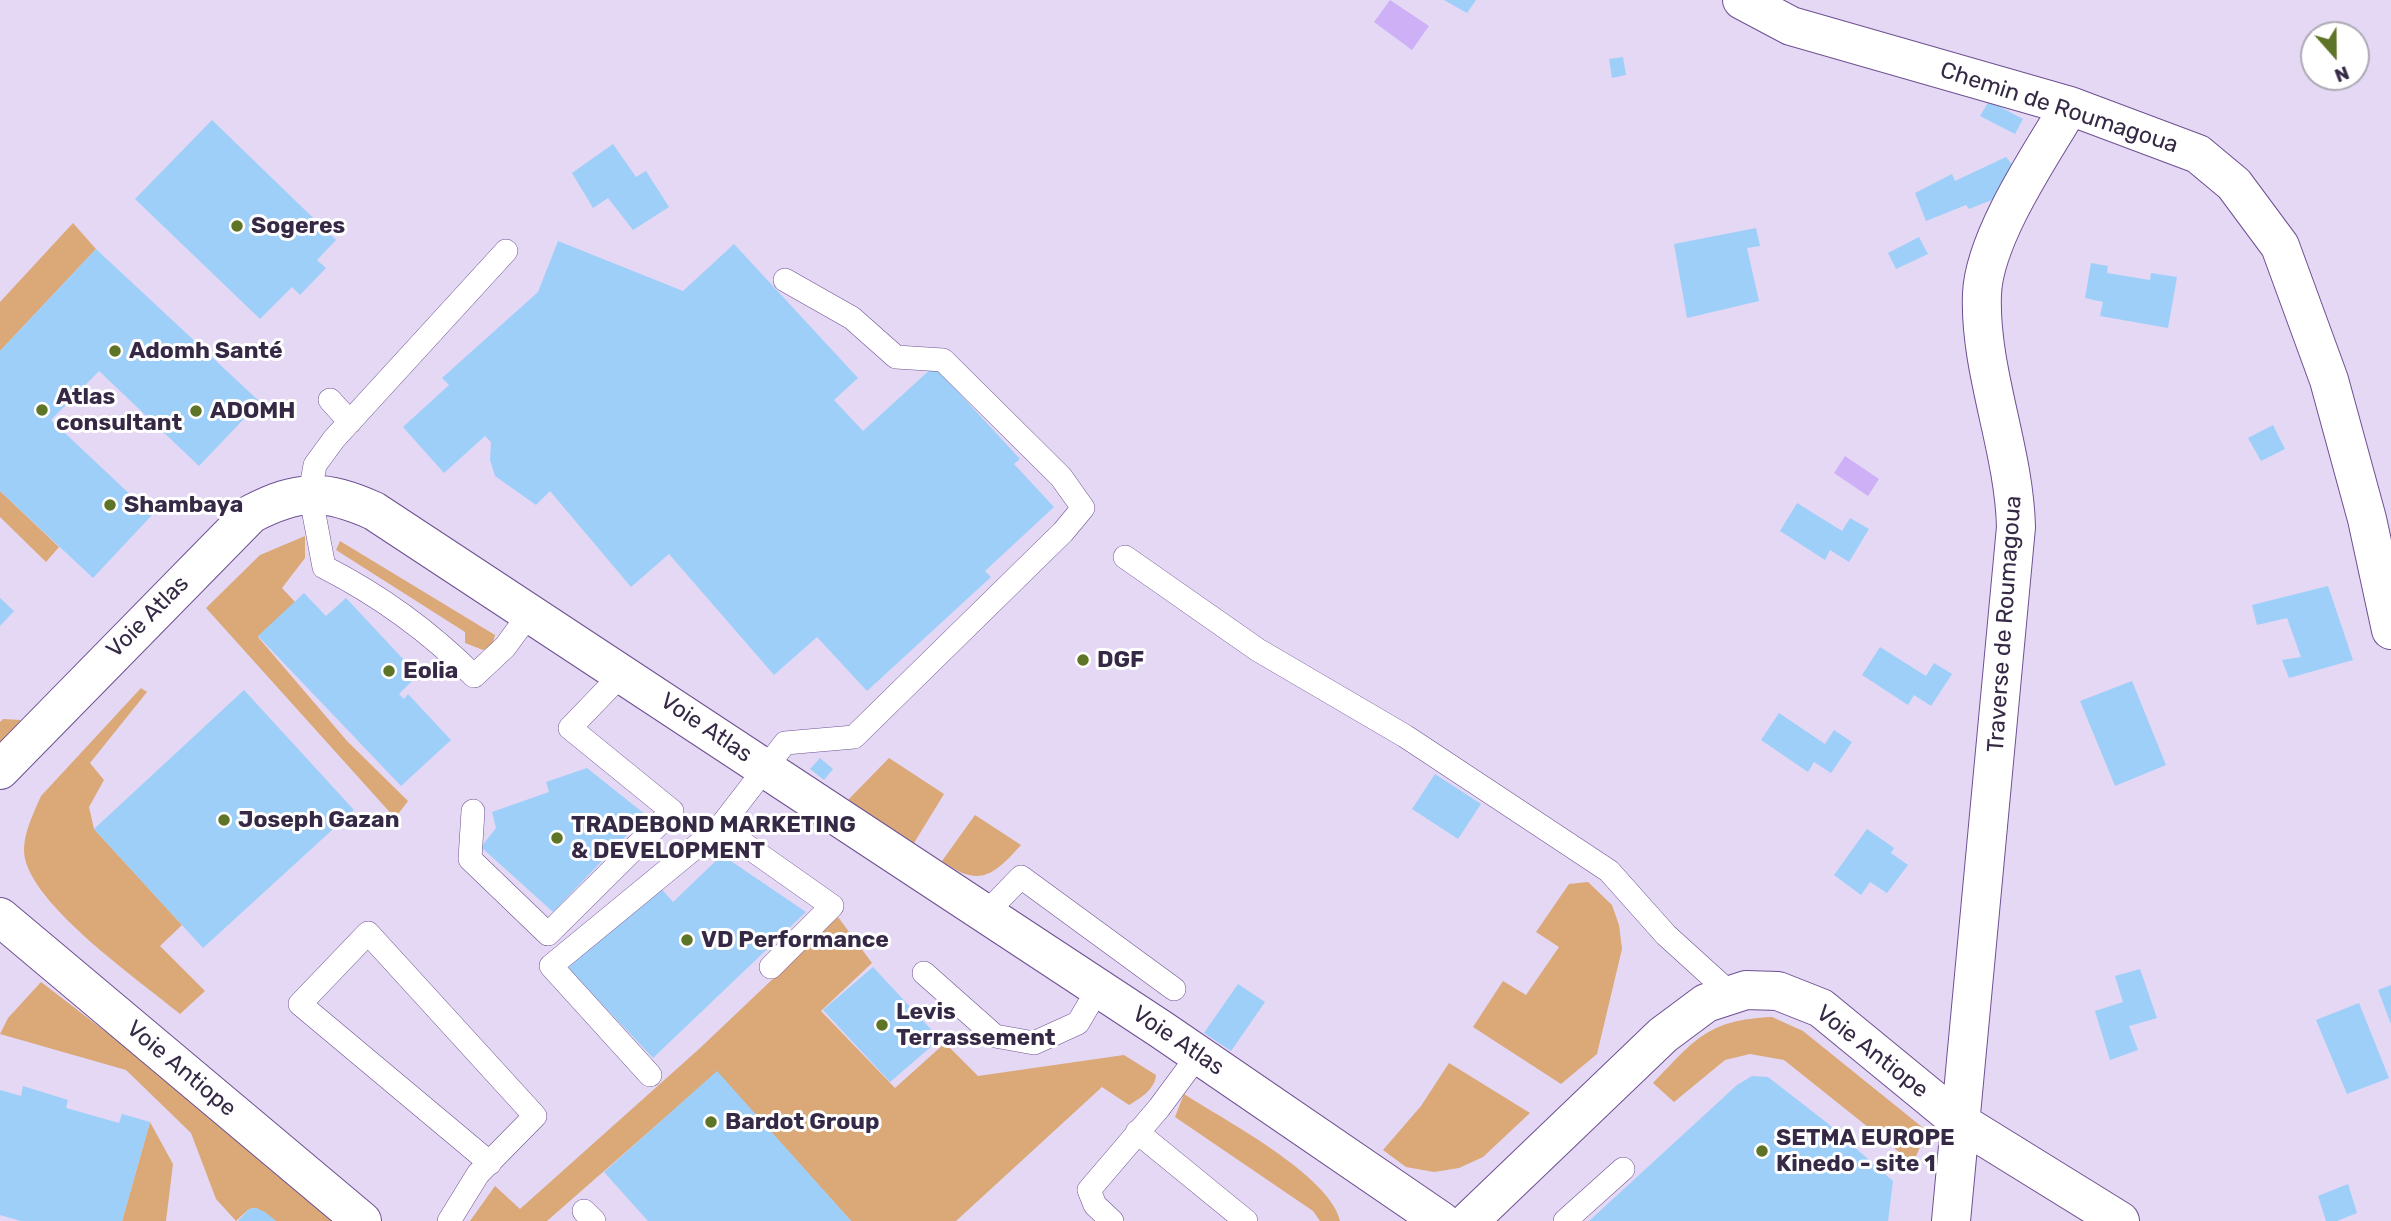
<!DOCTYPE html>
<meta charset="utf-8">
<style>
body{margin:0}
#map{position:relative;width:2391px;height:1221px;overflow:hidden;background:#e4d8f5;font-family:Rubik,sans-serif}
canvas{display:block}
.north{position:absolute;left:2300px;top:21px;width:70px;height:70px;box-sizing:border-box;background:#fff;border:2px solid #afa9b5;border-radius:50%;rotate:159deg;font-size:19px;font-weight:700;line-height:28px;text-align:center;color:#362945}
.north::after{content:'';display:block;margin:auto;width:24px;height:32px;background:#5e7426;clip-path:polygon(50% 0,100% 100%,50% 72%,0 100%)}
</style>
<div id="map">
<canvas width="2391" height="1221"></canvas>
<div class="north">N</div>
</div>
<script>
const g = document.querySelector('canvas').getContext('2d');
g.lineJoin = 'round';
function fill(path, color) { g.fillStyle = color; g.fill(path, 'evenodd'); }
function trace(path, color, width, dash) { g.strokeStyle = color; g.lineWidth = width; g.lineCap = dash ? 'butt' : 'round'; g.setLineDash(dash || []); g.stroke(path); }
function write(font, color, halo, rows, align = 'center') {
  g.font = font + ' Rubik,sans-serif'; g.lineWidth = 6; g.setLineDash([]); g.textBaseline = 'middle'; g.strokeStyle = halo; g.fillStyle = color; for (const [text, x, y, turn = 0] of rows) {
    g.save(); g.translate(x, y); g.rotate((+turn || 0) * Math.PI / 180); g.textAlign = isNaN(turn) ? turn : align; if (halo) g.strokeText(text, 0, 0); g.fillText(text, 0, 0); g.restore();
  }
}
fill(new Path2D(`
 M73,223l23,26 -96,102v-49z
 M0,491l59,56 -13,15 -46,-45z
 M305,536v22l-23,30 13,14 -37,35 89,104 61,60 -13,17 -189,-210 54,-53z
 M340,541l155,94 -3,11 -9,4 -18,-7v-11l-129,-82z
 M141,688l6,4 -57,71 14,17 -15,27 5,22 88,96 -22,21 45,45 -25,23c-38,-32 -159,-115 -156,-166 1,-18 10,-36 17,-52z
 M3,719l18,1 -21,24v-22z
 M889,758l55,36 -30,49 -66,-43z
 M975,815l46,30c-28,31 -42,43 -79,16z
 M1588,882l24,23 7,20 3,24 -25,105 -36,30 -88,-57 30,-46 23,14 33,-48 -23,-15 33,-48z
 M838,917l34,46 -51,48 74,77 50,-45 33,33 146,-21 32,20c-1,14 -15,23 -27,30l-27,-18 -146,134h-105l-134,-149 -170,149h-77l25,-35 25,23 179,-160z
 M41,982l168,129 131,110h-64l-20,-13 -7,1 -13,12 -20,-22 -25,-66 -65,-63 -126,-36 8,-16z
 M1772,1017l31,14 124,100 -14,32 -129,-103 -34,-6 -25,6 -51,42 -21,-19c43,-44 54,-63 119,-66z
 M1449,1063l81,50 -47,44 -24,11 -25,4 -28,-5 -23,-17 38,-44z
 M1184,1094c40,26 146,81 156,127h-20l-7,-10 -138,-94z
 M150,1122l23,42 -7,57h-44z`), '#dba878');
fill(new Path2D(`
 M1390,0l39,26 -17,24 -38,-28z
 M1845,456l34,23 -11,17 -34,-23z`), '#ceb0f6');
fill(new Path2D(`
 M1444,0h32l-9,13z
 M1623,57l3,18 -14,3 -3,-19z
 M1989,101l34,18 -8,15 -35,-18z
 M212,120l124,120 -19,20 9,8 -26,27 -8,-8 -32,32 -125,-120z
 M613,144l23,33 10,-6 23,36 -36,23 -25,-32 -15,10 -21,-35z
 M2006,157l9,11 -16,29 -30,12 -3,-4 -40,16 -11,-28 37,-19 3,7z
 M1756,228l4,18 -13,2 12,53 -72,17 -13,-74z
 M1919,237l9,17 -32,15 -8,-16z
 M558,241l125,50 51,-47 124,134 -24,22 29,31 71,-65 86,93 -6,5 40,43 -69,64 6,6 -124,114 -50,-54 -43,38 -105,-121 -38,33 -81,-96 -14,14 -41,-29 -5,-16 1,-18 -6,-6 -41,37 -41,-46 46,-42 -7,-7 96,-86z
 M96,249l164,153 -61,64 -100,-95 -48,49 101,95 -59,63 -93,-87v-140z
 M2091,263l17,3 -1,7 43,7 1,-7 26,4 -9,51 -68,-12 3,-14 -18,-4z
 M2273,425l12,24 -24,12 -13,-23z
 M1797,503l45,28 8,-13 19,11 -20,33 -19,-12 -5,10 -45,-29z
 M2328,586l25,74 -64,18 -7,-18 19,-3 -14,-39 -30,7 -5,-20z
 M304,593l22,23 20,-18 72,77 -19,19 5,5 4,-5 43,46 -50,46 -143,-150z
 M0,598l14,13 -14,15z
 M1880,647l46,29 8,-13 18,11 -21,32 -17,-11 -6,10 -46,-30z
 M2132,681l34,84 -51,21 -35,-85z
 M244,690l110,120 -151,138 -109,-119z
 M1779,713l46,31 9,-14 18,12 -21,31 -17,-11 -6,10 -47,-32z
 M820,758l13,11 -9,11 -14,-11z
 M587,768l59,47 -93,97 -72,-65 15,-19 -4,-16 57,-20 -3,-10z
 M1435,774l46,30 -23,35 -46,-30z
 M1867,829l27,19 -3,5 17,12 -21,28 -17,-11 -9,13 -27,-20z
 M722,855l84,57 -153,146 -85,-90 90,-83 15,17z
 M873,967l67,72 -50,43 -67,-72z
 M2140,969l17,49 -28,8 9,24 -28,10 -15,-49 28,-9 -8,-26z
 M1238,984l27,18 -34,49 -27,-18z
 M2391,985v39l-13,-34z
 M2359,1003l30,75 -42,16 -31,-74z
 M717,1071l134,150h-203l-44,-49z
 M1752,1076l16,1 58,45 67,59 -5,40h-299l148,-136z
 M23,1086l45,14 -2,8 53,15 3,-9 28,8 -28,99h-101l-21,-6v-125l21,6z
 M2348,1184l9,29 -20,8h-11l-8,-25z
 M256,1208l9,4 11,9h-38l11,-12z`), '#9ecff8');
const lane = new Path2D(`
 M506,251l-172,188 -19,26 -5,28 14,74c57,29 105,64 150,109l31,-29 25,-34
 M330,400l20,22
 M1125,557l133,93 147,86 204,135 57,64 65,59
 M473,811l-3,48 78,75 124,-123 -102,-83 53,-55
 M986,913l35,-36 153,112
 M771,967l61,-61 -112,-79 65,-84 69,-6 209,-205 20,-24 -22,-31 -118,-117 -47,-3 -44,-39 -67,-38
 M924,973l71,63 39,7 44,-20 20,-34
 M650,1075l-99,-109 169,-139
 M1137,1132l109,89
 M584,1211l10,10
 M449,1221l29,-47 57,-58 -167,-183 -68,71 190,159
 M1112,1221l-17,-16 -6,-15 70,-82 40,-54
 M1565,1221l58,-52`);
const street = new Path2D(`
 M1742,0l49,26 279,80 128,48 36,30 46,62 49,134 38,139 24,111
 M0,770l251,-256c49,-25 73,-25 123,-3l788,519 279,191
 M0,917l362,304
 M1469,1221l194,-186 43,-32 40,-13 32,1 43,17 139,114 160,99
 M1951,1221l65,-694c-2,-79 -37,-157 -34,-233 2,-56 59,-140 88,-188`);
trace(lane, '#6e5091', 24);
trace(street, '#6e5091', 40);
trace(lane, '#fff', 23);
trace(street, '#fff', 38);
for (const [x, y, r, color] of [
 [237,226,7,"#5e7426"],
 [115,351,7,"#5e7426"],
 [42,410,7,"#5e7426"],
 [196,411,7,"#5e7426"],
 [110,505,7,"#5e7426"],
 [1083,660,7,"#5e7426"],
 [389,671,7,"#5e7426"],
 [224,820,7,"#5e7426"],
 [557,838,7,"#5e7426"],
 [687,940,7,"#5e7426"],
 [882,1025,7,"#5e7426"],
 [711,1122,7,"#5e7426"],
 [1762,1151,7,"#5e7426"]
]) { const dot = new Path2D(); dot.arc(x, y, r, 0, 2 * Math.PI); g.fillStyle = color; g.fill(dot); trace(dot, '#fff', 2.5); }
write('23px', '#362945', '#fff', [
 ["Chemin de Roumagoua",2059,108,18],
 ["Voie Atlas",148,617,-45],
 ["Traverse de Roumagoua",2005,624,-86],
 ["Voie Atlas",706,728,34],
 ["Voie Atlas",1178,1041,34],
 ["Voie Antiope",1872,1052,38],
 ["Voie Antiope",181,1069,40]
]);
write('bold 23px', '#362945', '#fff', [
 ["Sogeres",251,226],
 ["Adomh Santé",129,351],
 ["Atlas",56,397],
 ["consultant",56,423],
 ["ADOMH",210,411],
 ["Shambaya",124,505],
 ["DGF",1097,660],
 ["Eolia",403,671],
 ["Joseph Gazan",238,820],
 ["TRADEBOND MARKETING",571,825],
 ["& DEVELOPMENT",571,851],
 ["VD Performance",701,940],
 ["Levis",896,1012],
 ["Terrassement",896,1038],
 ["Bardot Group",725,1122],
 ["SETMA EUROPE",1776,1138],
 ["Kinedo - site 1",1776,1164]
], 'left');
</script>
